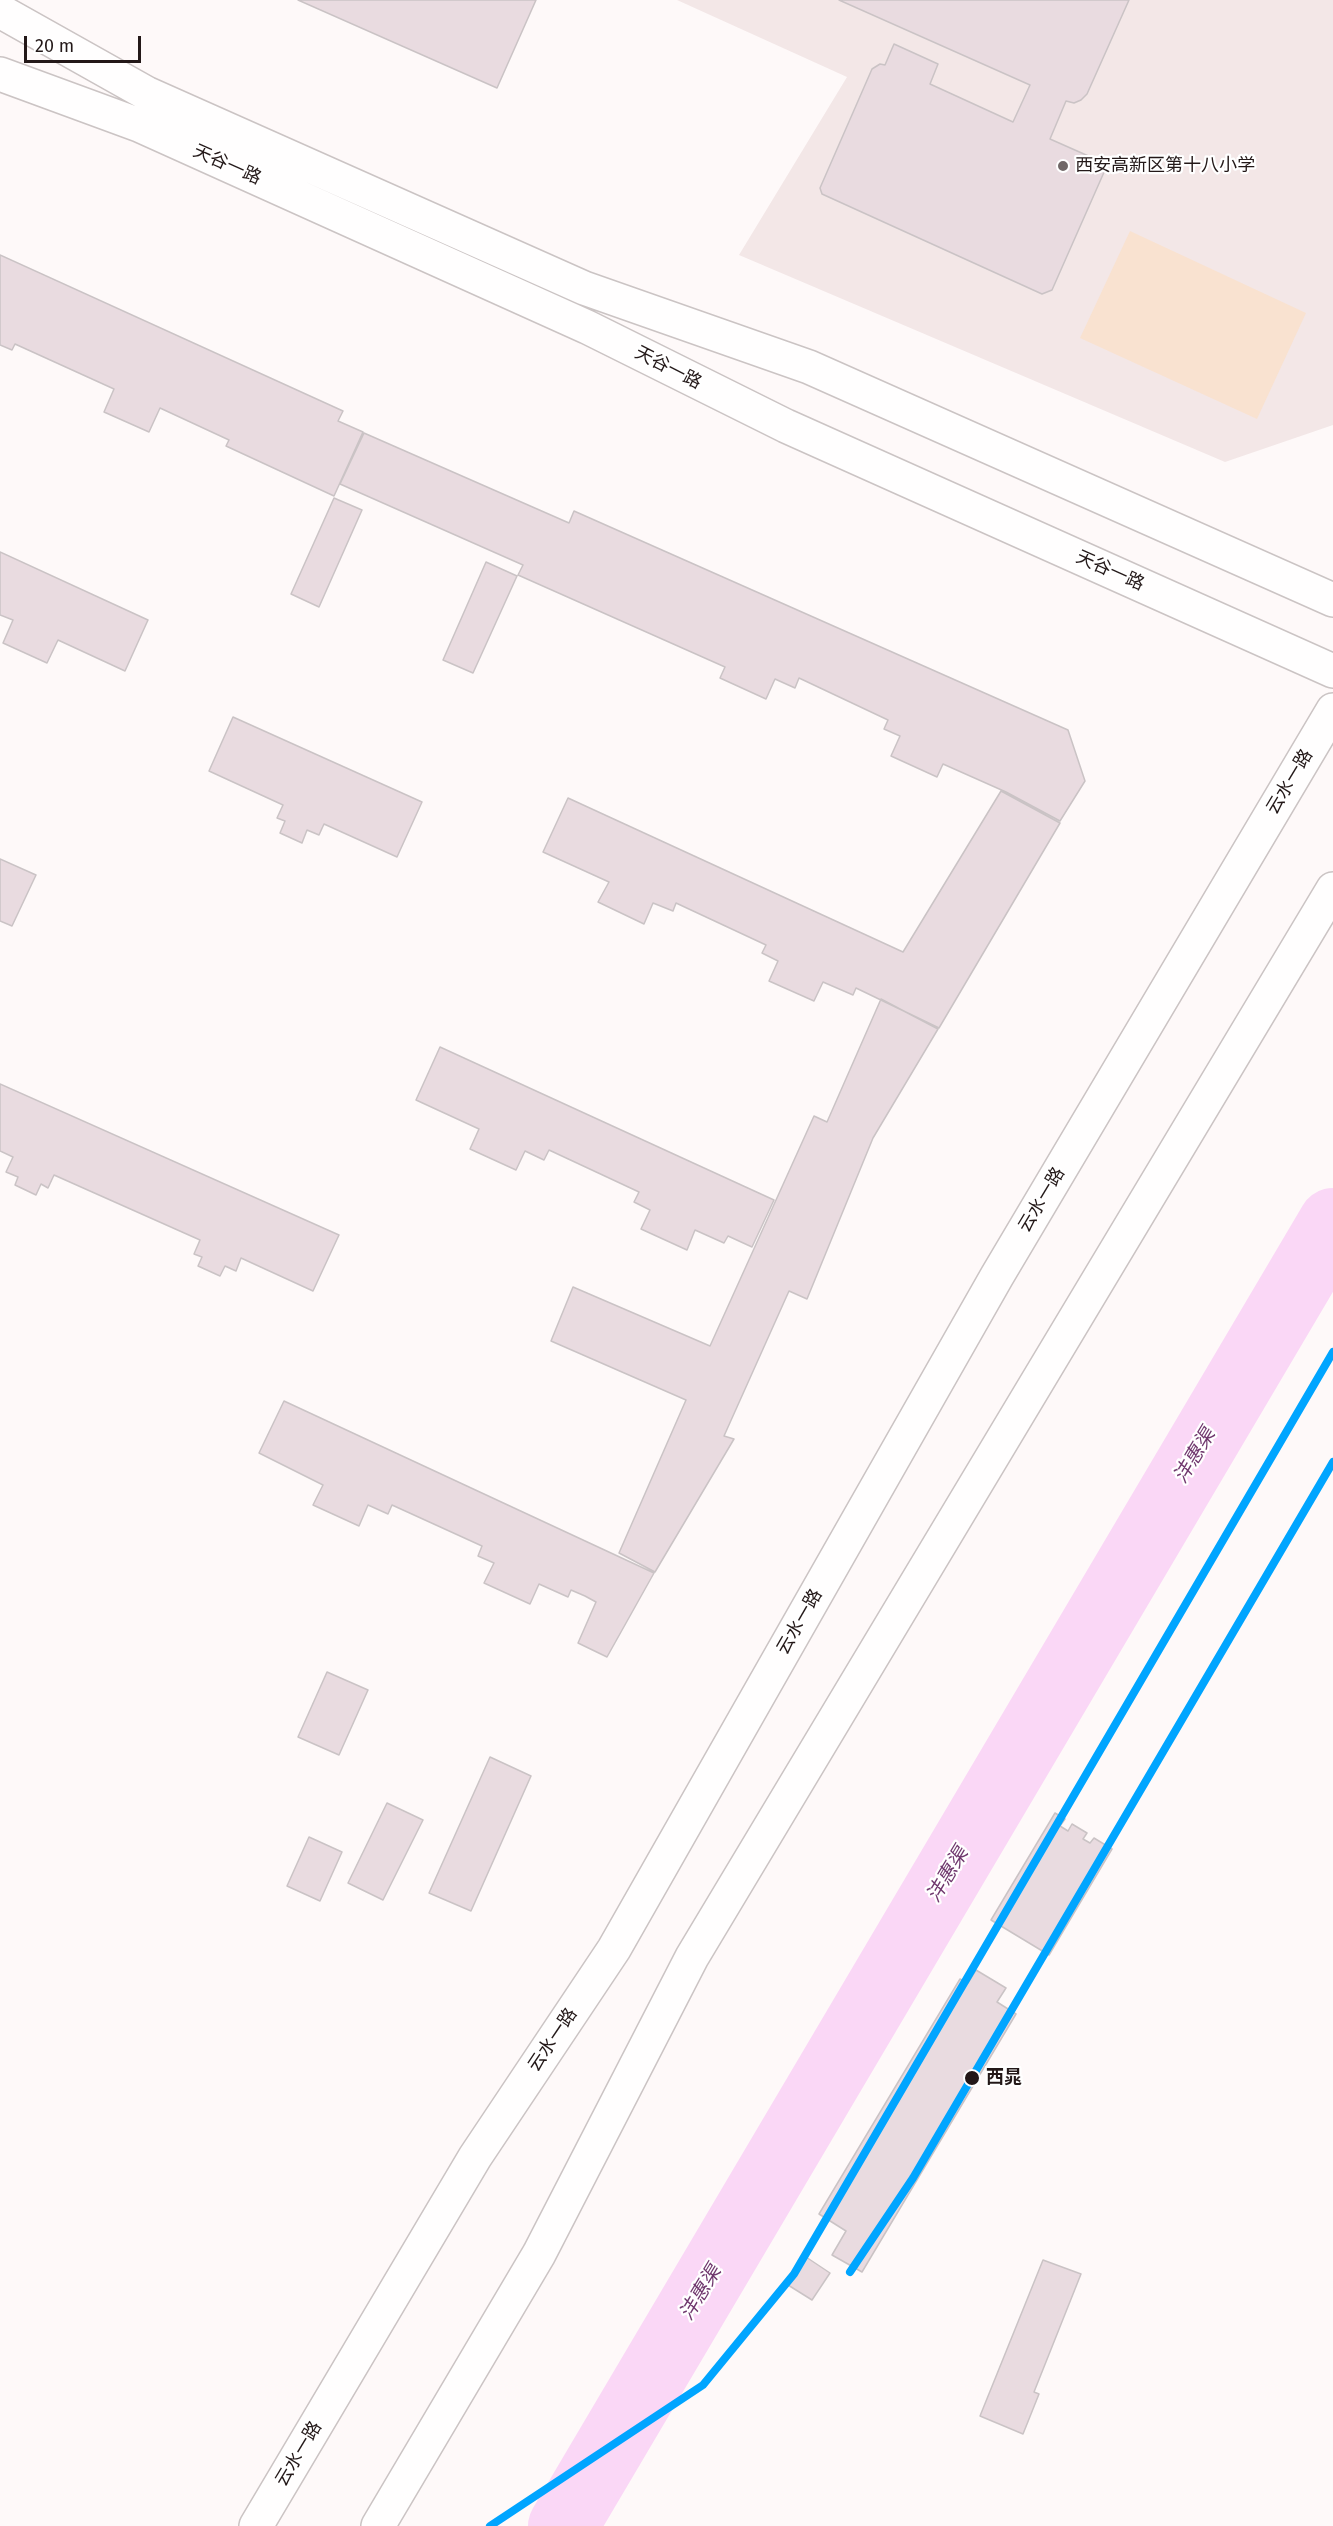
<!DOCTYPE html>
<meta charset="utf-8">
<style>
body{margin:0}
#map{position:relative;width:1333px;height:2526px;overflow:hidden;background:#fef9f9;font-family:"Fira Sans",sans-serif}
canvas{display:block}
.scale{position:absolute;left:24px;top:36px;width:117px;height:27px;box-sizing:border-box;border:3px solid #231818;border-top:0;padding-left:8px;font-size:18px;line-height:21px;white-space:nowrap;color:#231818;-webkit-text-stroke:4px #fff;paint-order:stroke}
</style>
<div id="map">
<canvas width="1333" height="2526"></canvas>
<div class="scale">20 m</div>
</div>
<script>
const g = document.querySelector('canvas').getContext('2d');
g.lineJoin = 'round';
function fill(path, color) { g.fillStyle = color; g.fill(path, 'evenodd'); }
function trace(path, color, width, dash) { g.strokeStyle = color; g.lineWidth = width; g.lineCap = dash ? 'butt' : 'round'; g.setLineDash(dash || []); g.stroke(path); }
function write(font, color, halo, rows, align = 'center') {
  g.font = font + ' "Fira Sans","Noto Sans SC",sans-serif'; g.lineWidth = 4.5; g.setLineDash([]); g.textBaseline = 'middle'; g.strokeStyle = halo; g.fillStyle = color; for (const [text, x, y, turn = 0] of rows) {
    g.save(); g.translate(x, y); g.rotate((+turn || 0) * Math.PI / 180); g.textAlign = isNaN(turn) ? turn : align; if (halo) g.strokeText(text, 0, 0); g.fillText(text, 0, 0); g.restore();
  }
}
fill(new Path2D(`
 M677,0h656v425l-108,37 -486,-207 108,-178z`), '#f3e7e7');
fill(new Path2D(`
 M1130,231l176,82 -49,106 -177,-81z`), '#f9e2d0');
trace(new Path2D(`
 M563,2526l770,-1303`), '#fad7f6', 70);
const building = new Path2D(`
 M298,0h238l-39,88z
 M839,0h290l-42,94 -6,6 -7,3 -8,-2 -16,38 52,23 3,8 -53,120 -10,4 -220,-100 -2,-6 52,-119 8,-5 5,1 9,-21 44,20 -8,20 83,38 17,-37z
 M0,255l343,156 -5,10 25,11 -29,64 -108,-50 3,-6 -69,-32 -11,24 -45,-20 10,-23 -99,-45 -3,6 -12,-5z
 M364,433l205,90 5,-12 494,219 17,51 -25,40 -54,-29 -63,-28 -6,13 -46,-21 9,-20 -16,-7 4,-9 -89,-42 -4,10 -20,-9 -9,20 -46,-21 5,-11 -207,-92 5,-10 -183,-81z
 M334,498l28,12 -43,97 -28,-13z
 M0,552l148,68 -23,51 -67,-31 -11,23 -44,-20 10,-23 -13,-5z
 M486,562l31,14 -44,97 -30,-13z
 M233,717l189,85 -25,55 -73,-33 -5,11 -12,-5 -5,13 -22,-10 5,-12 -8,-3 6,-13 -74,-34z
 M1001,791l59,32 -121,205 -83,-40 -3,7 -30,-13 -9,19 -45,-20 9,-20 -16,-8 4,-8 -90,-42 -3,8 -20,-8 -9,21 -46,-22 11,-20 -66,-30 25,-54 335,154z
 M0,859l36,16 -24,51 -12,-5z
 M881,999l57,30 -65,109 -66,161 -18,-8 -65,145 10,3 -79,133 -36,-19 67,-153 -135,-59 22,-54 137,59 104,-230 13,6z
 M440,1047l334,153 -22,47 -24,-11 -4,7 -29,-13 -8,20 -46,-21 9,-19 -16,-8 5,-10 -90,-42 -5,10 -19,-9 -9,19 -46,-21 9,-20 -63,-29z
 M0,1084l339,151 -26,56 -72,-33 -5,13 -11,-5 -5,10 -22,-10 4,-9 -8,-3 6,-14 -146,-65 -6,13 -7,-4 -5,11 -21,-10 3,-8 -12,-5 7,-15 -13,-6z
 M284,1401l370,172 -47,84 -29,-14 18,-41 -11,-6 -14,-6 -3,7 -29,-13 -9,20 -46,-21 10,-20 -16,-7 4,-10 -90,-41 -4,9 -20,-9 -9,21 -46,-21 10,-20 -64,-32z
 M327,1672l41,18 -29,65 -41,-18z
 M490,1757l41,19 -60,135 -42,-18z
 M387,1803l36,17 -40,80 -35,-17z
 M1055,1813l10,6 -5,7 8,5 4,-7 15,9 -4,6 7,4 4,-5 18,11 -63,106 -58,-35z
 M309,1837l33,15 -22,49 -33,-15z
 M976,1970l30,18 -9,14 19,12 -154,258 -30,-17 14,-24 -27,-17 141,-235 8,4z
 M806,2257l24,16 -18,27 -24,-15z
 M1043,2260l38,14 -47,118 5,2 -16,40 -43,-18z`);
fill(building, '#e9dbe0');
trace(building, '#cac3c5', 1.5);
const tertiary = new Path2D(`
 M0,11l146,82 438,195 225,79 524,233
 M0,74l139,51 448,202 199,99 547,245
 M256,2526l219,-369 139,-208 383,-673 336,-566
 M378,2526l161,-272 153,-297 641,-1068`);
trace(tertiary, '#cbc4c4', 36);
trace(tertiary, '#fffefe', 33);
trace(new Path2D(`
 M850,2272l63,-94 420,-716
 M490,2526l213,-141 91,-111 539,-922`), '#00a5ff', 8);
for (const [x, y, r, color] of [
 [1063,166,6,"#706767"],
 [972,2078,8,"#231818"]
]) { const dot = new Path2D(); dot.arc(x, y, r, 0, 2 * Math.PI); g.fillStyle = color; g.fill(dot); trace(dot, '#fff', 2); }
write('18px', '#231818', '#fff', [
 ["天谷一路",227,165,24],
 ["天谷一路",668,368,27],
 ["天谷一路",1110,571,24],
 ["云水一路",1290,782,-59],
 ["云水一路",1042,1200,-59],
 ["云水一路",800,1622,-60],
 ["云水一路",553,2040,-56],
 ["云水一路",299,2454,-59]
]);
write('18px', '#231818', '#fff', [
 ["西安高新区第十八小学",1075,166]
], 'left');
write('bold 18px', '#231818', '#fff', [
 ["西晁",986,2078]
], 'left');
write('italic 20px', '#70386e', '#fff', [
 ["沣惠渠",1195,1456,-59],
 ["沣惠渠",948,1875,-59],
 ["沣惠渠",701,2293,-59]
]);
</script>
